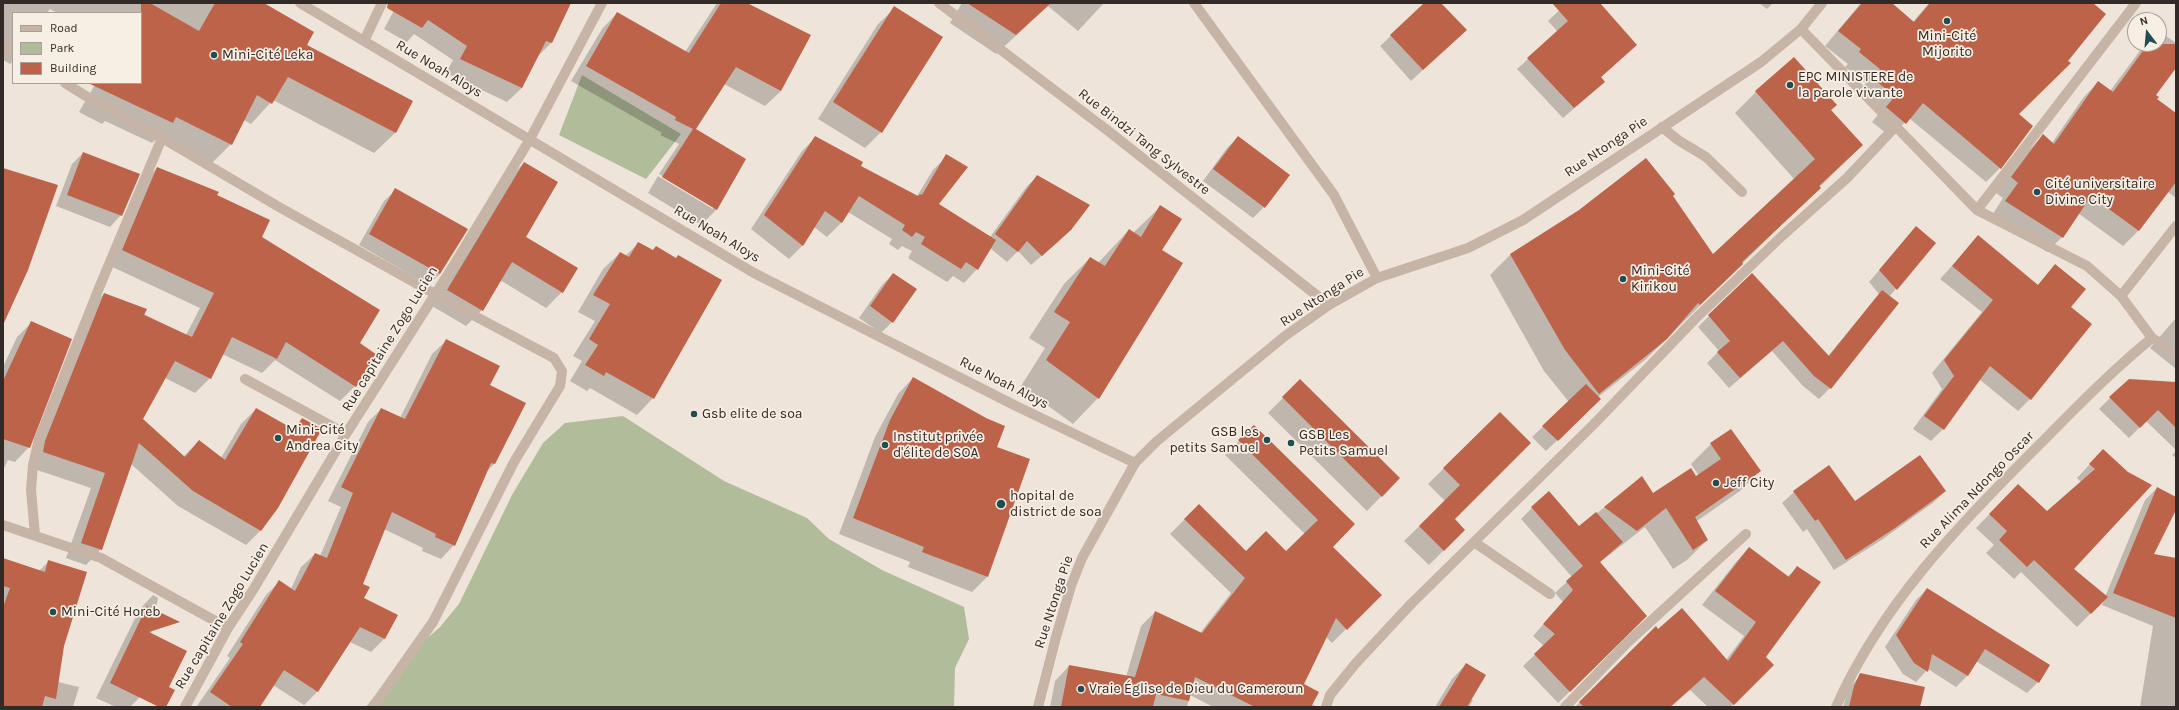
<!DOCTYPE html>
<meta charset="utf-8">
<style>
body{margin:0}
#map{position:relative;width:2179px;height:710px;overflow:hidden;background:#efe4d9;font-family:Karla,sans-serif}
canvas{display:block}
.frame{position:absolute;inset:0;border:4px solid #322a26;pointer-events:none}
.legend{position:absolute;left:12px;top:12px;width:130px;height:72px;box-sizing:border-box;background:#f7eee4;border:1px solid #a8a098;margin:0;padding:5px 7px;list-style:none;font-size:12px;color:#322a26}
.legend li{display:flex;align-items:center;gap:8px;height:20px}
.legend b{width:20px;border:1px solid #a8a098}
.north{position:absolute;left:2127px;top:12px;width:40px;height:40px;box-sizing:border-box;background:#f7eee4;border:1px solid #a8a098;border-radius:50%;rotate:344deg;font-size:11px;font-weight:700;line-height:16px;text-align:center;color:#322a26}
.north::after{content:'';display:block;margin:auto;width:14px;height:18px;background:#1f4e50;clip-path:polygon(50% 0,100% 100%,50% 72%,0 100%)}
</style>
<div id="map">
<canvas width="2179" height="710"></canvas>
<div class="frame"></div>
<ul class="legend">
<li><b style="height:5px;background:#c6b4a6"></b>Road</li>
<li><b style="height:11px;background:#b1bc9a"></b>Park</li>
<li><b style="height:11px;background:#bc6349"></b>Building</li>
</ul>
<div class="north">N</div>
</div>
<script>
const g = document.querySelector('canvas').getContext('2d');
g.lineJoin = 'round';
function fill(path, color) { g.fillStyle = color; g.fill(path, 'evenodd'); }
function trace(path, color, width, dash) { g.strokeStyle = color; g.lineWidth = width; g.lineCap = dash ? 'butt' : 'round'; g.setLineDash(dash || []); g.stroke(path); }
function write(font, color, halo, rows, align = 'center') {
  g.font = font + ' Karla,sans-serif'; g.lineWidth = 3.5; g.setLineDash([]); g.textBaseline = 'middle'; g.strokeStyle = halo; g.fillStyle = color; for (const [text, x, y, turn = 0] of rows) {
    g.save(); g.translate(x, y); g.rotate((+turn || 0) * Math.PI / 180); g.textAlign = isNaN(turn) ? turn : align; if (halo) g.strokeText(text, 0, 0); g.fillText(text, 0, 0); g.restore();
  }
}
fill(new Path2D(`
 M582,75l99,59 -35,45 -87,-44z
 M623,416l101,65 83,37 22,21 53,31 82,37 5,32 -14,29 -1,39h-588l37,-47 37,-33 19,-23 53,-109 31,-52 22,-20z`), '#b1bc9a');
fill(new Path2D(`
 M3,3h258l44,42 107,57 -17,31 -21,20 -101,-53 -22,24 -7,-4 -13,24 -21,21 -53,-27 -5,5 -47,-22 -3,3 -23,-12 17,-29h45v-70h-84l-7,-4 -3,4h-34v48l-3,3 -7,-4z
 M398,3h172l-19,40 -13,13 -16,32 -15,14 -61,-29 7,-13 -39,-26 -7,8 -23,-13z
 M717,3h30l34,88 -16,15 -41,-22 -29,45 49,30 -28,51 -15,15 -53,-32 10,-17 55,33v-2l-54,-33 20,-30 -19,-9 2,-2 -91,-52 31,-52 15,-16 68,39z
 M962,3h142l-26,28 -30,-25 -52,48 -46,-31z
 M1426,3h14l14,38 -43,40 -31,-35z
 M1567,3h29l40,42 -36,33 -7,14 -30,26 -46,-49 41,-37 -10,-11z
 M1759,3h14l-6,6z
 M1861,3h29l23,19 16,-19h166l-77,111 -18,54 -14,14 -77,-64 -18,19 -19,-15 9,-11 -22,-19 7,-9 -21,-16 3,-3 -23,-18z
 M895,8l-14,124 -16,16 -47,-29 60,-95z
 M2159,31l17,12v23l-21,29 1,5 20,15v83l-8,-6 -30,39 -15,15 -45,-33 -16,24 -15,15 -56,-35 12,-19 -7,-5 32,-42 15,-15 9,7 31,-45 15,-16 12,9 35,-47h14z
 M1756,92l74,18 32,35 -217,215 -47,37 -9,13 -43,41 -14,-14 37,-35 -25,-31 -54,-96 21,-21 161,-58 41,59 82,-75 -60,-67z
 M816,137l43,29 58,30 16,-26 14,-14 -9,48 52,33 37,-51 11,-10 22,64 -29,25 -13,-14 -11,11 -17,-14 -13,21 -13,14 -11,-7 -6,6 -39,-24 4,-7 -10,-5 -4,4 -9,-6 3,-5 -44,-27 -7,11 -14,14 -13,-10 -12,19 -13,13 -38,-30 51,-78z
 M1238,137l26,70 -11,11 -50,-37 24,-33z
 M83,153l38,62 -11,12 -54,-21 16,-42z
 M524,163l1,74 37,55 -16,16 -46,-28 -18,30 -16,16 -34,-20 76,-127z
 M157,168l59,28 45,41 97,107 -3,42 -15,15 -65,-41 -13,13 -40,-19 -12,24 -15,15 -30,-15 -23,42 41,37 16,-16 22,17 20,-34 15,-15 36,20 10,-10 -41,111 -15,15 -68,-39 -47,-42 -30,85 -15,16 -20,-7 25,-70 -63,-21 61,-158 15,-15 82,41 14,-27 -92,-43 34,-81z
 M396,190l44,84 -12,11 -69,-40 25,-44z
 M1160,207l1,43 -63,148 -25,26 -52,-38 24,-38 -16,-10 35,-54 26,-26 8,5 31,-33 4,3z
 M1916,228l18,15 -45,54 8,6 -67,85 -11,11 -16,-13 -31,-35 -43,37 -22,-25 12,-12 -21,-24 11,-11 119,40 51,-62 -10,-12z
 M1978,237l59,49 18,-20 14,41 -39,92 -12,12 -39,-32 -36,50 -12,12 -18,-12 29,-40 -10,-16 50,-61 -42,-33z
 M639,243l13,8 68,29 -67,118 -16,17 -47,-27 -3,3 -17,-10 12,-20 -9,-5 22,-35 -17,-9 25,-43 17,-16 5,3z
 M893,274l-1,48 -11,11 -22,-15 23,-33z
 M2176,318v51l-26,-21z
 M32,322l-3,125 -14,15 -7,-2 -5,10v-103l14,-30z
 M446,341l43,45 36,18 -31,60 -7,7 -33,74 -13,14 -19,-8 1,-3 -39,-19 -22,55 1,15 34,16 -13,24 -13,13 -21,-10 -33,50 -13,13 -31,-20 -14,22h-60l-2,-1 33,-48 -3,-2 39,-61 13,-13 12,7 10,-22 14,-13 5,2 21,-49 -13,-6 40,-79 13,-13 19,9 32,-64z
 M913,378l83,70 33,11 -42,118 -15,15 -64,-25 2,-5 -71,-28 36,-97 23,-43z
 M1300,381l99,97 -32,33 -99,-98z
 M2176,383v67l-30,-29 -17,17 -30,-29 11,-11z
 M1500,413l-47,106 11,11 -35,35 -25,-24 41,-40 -17,-17z
 M1254,426l99,98 -22,23 49,48 -48,48 -6,-6 -24,48 9,19 8,3h-106l-23,-12 -3,12h-137l5,-26 14,-15 57,11 15,-51 14,-14 45,21 31,-40 -61,-59 29,-29 47,47 40,1 19,-19 -80,-79z
 M1711,444l49,27 -20,20 -43,30 10,19 -20,20 -14,9 -28,-42 -46,36 47,53 -88,87 -35,-37 21,-20 -11,-10 30,-34 -8,-9 17,-16 -51,-58 11,-11 47,19 26,-20 48,-13 43,-16 3,-2 -8,-12z
 M2103,450l-31,119 33,28 40,-97 12,-12 -4,67 23,4v148h-36l13,-81 -51,-21 2,-5 -27,27 -56,-55 -7,7 -28,-26 8,-8 -18,-17 42,-43 29,28 34,-31 -4,-4z
 M2176,451v7l-4,-3z
 M1829,467l26,36 90,-12 -11,11 -51,37 -49,31 -27,-41 -4,3 -21,-29 12,-11z
 M1749,548l38,29 11,-10 -33,91 7,7 -41,42h-23l-18,-17 -19,17h-96l81,-80 2,3 68,30 18,-24 -42,-31 34,-43z
 M3,559l36,12 10,-10 14,85 -5,36 21,5 -6,20h-70z
 M1927,589l111,93 -11,11 -51,-32 -9,15 -11,11 -28,-18 -12,13 -13,-8 -18,-27 31,-47z
 M153,595l5,3 -19,100 -9,9h-14l-20,-9 43,-88z
 M1466,664l5,35 2,1 -4,7h-34l17,-28z
 M1862,675l57,32h-76l6,-20z`), '#0003');
fill(new Path2D(`
 M141,3h9l49,28 16,-28h49l50,29 -7,13 106,56 -17,32 -108,-56 -16,27 -15,-9 -25,50 -56,-28 -3,6 -85,-40h53z
 M388,3h183l-19,40 -6,-2 -24,47 -62,-29 7,-13 -39,-26 -6,8 -35,-20z
 M721,3h26l64,32 -30,56 -45,-24 -40,62 50,30 -29,51 -55,-33 31,-48 -18,-9 1,-3 -90,-51 31,-54 72,41z
 M967,3h84l-35,32z
 M1424,3h17l26,27 -44,40 -33,-35z
 M1552,3h48l37,42 -36,32 4,5 -31,26 -47,-50 41,-37z
 M1862,3h30l22,19 16,-19h163l13,11 -38,47 3,2 -52,51 14,12 -32,43 -78,-66 -17,21 -20,-17 9,-11 -23,-18 8,-9 -21,-17 2,-3 -23,-18z
 M894,6l49,31 -61,96 -49,-31z
 M2148,44h28v24l-20,27 3,2 -2,2 19,14v69l-37,49 -48,-35 -28,42 -58,-37 13,-18 -7,-6 32,-43 11,10 44,-63 15,11z
 M1794,57l43,48 -6,5 32,35 -44,41 2,2 -79,74 1,2 -43,41 -2,-2 -31,36 -68,55 -34,-44 -55,-96 69,-44 67,-52 29,36 -2,2 40,58 102,-95 -60,-68z
 M815,136l48,26 -2,4 57,30 2,-2 2,1 24,-41 22,13 -29,37 57,36 -18,30 -12,-8 -5,7 -40,-25 4,-7 -9,-5 -4,5 -10,-7 3,-5 -46,-29 -17,27 -17,-12 -22,35 -39,-31z
 M1238,136l52,39 -25,33 -52,-39z
 M83,152l57,22 -18,42 -55,-21z
 M524,162l34,20 -32,55 52,31 -15,25 -51,-31 -29,49 -36,-21z
 M157,167l62,25 -2,3 53,25 -8,17 118,73 -20,33 17,12 -21,32 -70,-45 -9,17 -45,-22 -21,42 -36,-18 -32,58 42,38 14,-17 26,20 31,-52 39,22 7,-12 20,11 -44,79 -17,23 -68,-40 -54,-48 -37,107 -21,-7 24,-70 -62,-21 2,-11 59,-148 43,16 -3,6 48,22 22,-44 -92,-43z
 M3,168l55,17 -30,85 -25,55z
 M1037,175l53,30 -19,25 -29,26 -15,-15 -9,11 -23,-18z
 M395,188l73,41 -28,45 -71,-40z
 M1160,205l22,14 -20,31 21,13 -84,136 -53,-39 24,-38 -16,-10 36,-55 15,9 24,-37 12,8z
 M1916,226l20,17 -39,47 -18,-20z
 M1978,235l60,50 17,-21 31,25 -15,18 21,17 -61,76 -41,-34 -46,64 -20,-14 30,-40 -10,-16 49,-60 -41,-34z
 M638,242l15,8 3,-4 20,12 2,-3 44,25 -68,119 -48,-27 -2,4 -19,-11 13,-20 -9,-6 21,-35 -17,-9 27,-43 9,5z
 M893,273l24,16 -24,34 -23,-17z
 M1752,273l77,83 53,-66 17,13 -68,86 -17,-13 -31,-35 -43,37 -23,-26 13,-11 -22,-26z
 M31,321l41,18 -42,109 -27,-9v-58z
 M446,339l54,27 -10,19 36,18 -31,61 -4,-1 -36,83 -20,-9 1,-3 -44,-22 -29,72 7,3 -6,11 34,17 -13,24 -25,-12 -42,65 -34,-22 -24,37h-28l-22,-15 33,-48 -3,-2 39,-62 16,11 20,-38 12,5 26,-65 -12,-6 40,-79 24,11z
 M913,377l73,41 19,8 -8,21 33,12 -42,118 -66,-25 2,-5 -71,-29 37,-98z
 M1300,379l100,99 -18,19 -100,-100z
 M2129,379l47,3v46l-18,-18 -18,18 -31,-31z
 M1586,384l15,15 -43,42 -16,-15z
 M1500,412l31,31 -76,76 10,11 -21,21 -25,-25 41,-41 -17,-17z
 M1254,425l101,99 -22,23 49,48 -35,35 -11,-12 -32,66 15,8 -8,15h-56l-60,-30 -6,24 -33,-7 -3,13h-92l8,-42 66,12 20,-66 47,22 43,-55 -61,-59 15,-15 47,47 20,-20 20,20 32,-31 -80,-80z
 M1731,429l30,42 -66,46 13,23 -15,10 -27,-42 -29,23 -33,-24 38,-31 11,17 38,-25 5,8 25,-17 -11,-16z
 M2103,449l25,23 24,13 -78,84 34,28 -17,17 -57,-54 -7,7 -28,-27 8,-9 -18,-17 29,-30 29,27 48,-42 -6,-5z
 M1920,455l26,36 -51,37 -49,32 -28,-41 -3,2 -22,-30 36,-26 26,36z
 M2157,487l19,10v13l-22,44 22,4v60l-63,-25z
 M1549,491l30,35 17,-14 27,30 -23,20 47,54 -77,76 -36,-38 21,-20 -12,-10 30,-34 -7,-9 17,-15 -52,-59z
 M1749,547l40,30 8,-11 24,16 -55,75 8,8 -40,40 -30,-28 -34,30h-86l-5,-5 77,-76 2,3 24,-21 46,53 28,-39 -41,-31z
 M3,558l42,14 3,-12 39,12 -23,74 -8,53 -11,-3 -3,11h-39v-100l7,-19 -7,-2z
 M1927,588l123,77 -11,18 -54,-34 -17,27 -36,-22 -4,18 -14,-9 -18,-28z
 M147,606l33,16 -31,10 38,19 -18,36 6,3 -9,17h-7l-49,-24z
 M1466,663l20,12 -19,32h-28z
 M1860,673l65,14 -5,20h-71l5,-21z`), '#bc6349');
trace(new Path2D(`
 M300,3l454,270 262,133 119,57
 M939,3l168,127 222,175
 M1194,3l140,192 43,83
 M1801,29l176,181 110,56 34,30 31,42 24,15
 M364,41l18,-38
 M3,47l10,6
 M65,83l32,20 65,35 117,69 192,107 83,44 8,13 -2,15 -46,76 -81,160 -60,85
 M1662,127l16,13 28,17 36,35
 M1977,210l159,-207
 M2121,296l55,-70
 M245,379l101,55
 M3,525l98,33 127,70
 M35,535l-4,-45 2,-25 6,-26 60,-151 63,-150
 M1474,542l76,52
 M185,707l43,-79 25,-38 93,-156 106,-166 78,-129 72,-136
 M1326,707l4,-12 26,-32 55,-59 182,-179 103,-107 86,-82 65,-58 49,-52
 M1565,707l63,-65 118,-108
 M1836,707c45,-101 119,-178 196,-255 39,-39 77,-79 120,-114`), '#c6b4a6', 10);
trace(new Path2D(`
 M1038,707l18,-70 15,-51 11,-28 53,-95 22,-22 128,-105 44,-31 48,-27 91,-30 55,-28 238,-158 40,-33 21,-26`), '#c6b4a6', 10);
for (const [x, y, r, color] of [
 [1947,21,4,"#1f4e50"],
 [214,55,4,"#1f4e50"],
 [1790,85,4,"#1f4e50"],
 [2037,192,4,"#1f4e50"],
 [1623,279,4,"#1f4e50"],
 [694,414,4,"#1f4e50"],
 [278,438,4,"#1f4e50"],
 [1267,440,4,"#1f4e50"],
 [1291,443,4,"#1f4e50"],
 [885,445,4,"#1f4e50"],
 [1716,483,4,"#1f4e50"],
 [1001,504,5,"#1f4e50"],
 [53,612,4,"#1f4e50"],
 [1081,689,4,"#1f4e50"]
]) { const dot = new Path2D(); dot.arc(x, y, r, 0, 2 * Math.PI); g.fillStyle = color; g.fill(dot); trace(dot, '#f7eee4', 1.5); }
write('14px', '#322a26', '#f7eee4', [
 ["Mini-Cité",1947,36,"center"],
 ["Mijorito",1947,52,"center"],
 ["Mini-Cité Leka",222,55],
 ["EPC MINISTERE de",1798,77],
 ["la parole vivante",1798,93],
 ["Cité universitaire",2045,184],
 ["Divine City",2045,200],
 ["Mini-Cité",1631,271],
 ["Kirikou",1631,287],
 ["Gsb elite de soa",702,414],
 ["Mini-Cité",286,430],
 ["Andrea City",286,446],
 ["GSB les",1259,432,"right"],
 ["petits Samuel",1259,448,"right"],
 ["GSB Les",1299,435],
 ["Petits Samuel",1299,451],
 ["Institut privée",893,437],
 ["d'élite de SOA",893,453],
 ["Jeff City",1724,483],
 ["hopital de",1010,496],
 ["district de soa",1010,512],
 ["Mini-Cité Horeb",61,612],
 ["Vraie Église de Dieu du Cameroun",1089,689]
], 'left');
write('14px', '#322a26', '#f7eee4', [
 ["Rue Noah Aloys",439,69,31],
 ["Rue Bindzi Tang Sylvestre",1144,142,38],
 ["Rue Ntonga Pie",1606,147,-34],
 ["Rue Noah Aloys",717,234,31],
 ["Rue Ntonga Pie",1322,297,-33],
 ["Rue capitaine Zogo Lucien",390,339,-58],
 ["Rue Noah Aloys",1004,383,27],
 ["Rue Alima Ndongo Oscar",1977,490,-46],
 ["Rue Ntonga Pie",1054,602,-72],
 ["Rue capitaine Zogo Lucien",222,616,-59]
]);
</script>
